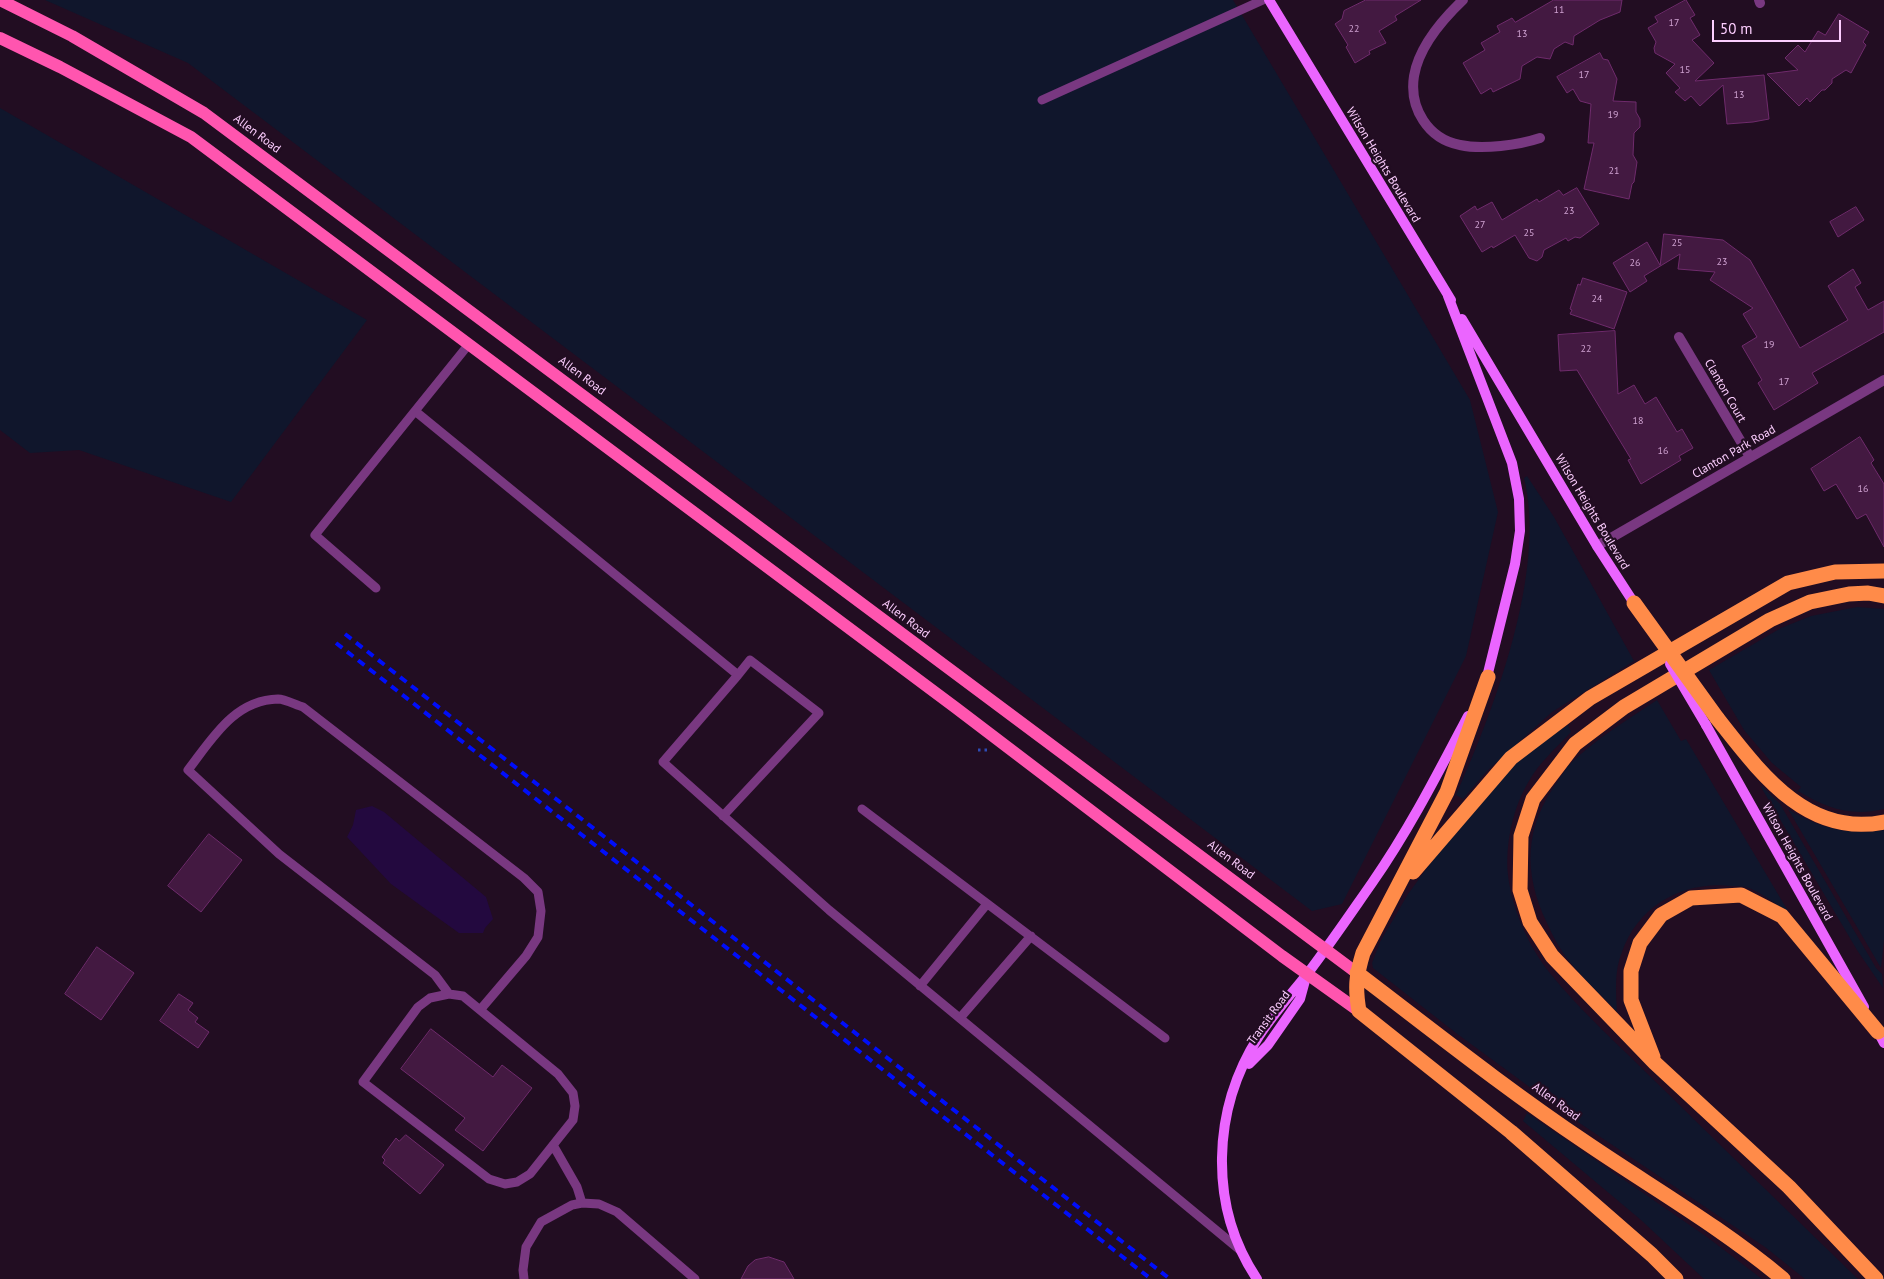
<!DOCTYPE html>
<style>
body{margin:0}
#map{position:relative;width:1884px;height:1279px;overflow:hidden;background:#220d22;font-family:"PT Sans",sans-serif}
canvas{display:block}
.scale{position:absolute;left:1712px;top:20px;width:129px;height:22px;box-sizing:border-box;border:2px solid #fdceff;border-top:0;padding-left:6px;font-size:15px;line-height:18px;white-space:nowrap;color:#fdceff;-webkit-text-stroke:4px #220d22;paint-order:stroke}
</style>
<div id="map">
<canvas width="1884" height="1279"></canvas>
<div class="scale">50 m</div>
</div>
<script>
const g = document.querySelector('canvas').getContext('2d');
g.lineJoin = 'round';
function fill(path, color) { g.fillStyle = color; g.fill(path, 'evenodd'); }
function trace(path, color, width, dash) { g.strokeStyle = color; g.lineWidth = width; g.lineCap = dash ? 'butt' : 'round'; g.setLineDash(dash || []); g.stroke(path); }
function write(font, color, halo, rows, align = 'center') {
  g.font = font + ' "PT Sans",sans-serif'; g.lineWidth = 4.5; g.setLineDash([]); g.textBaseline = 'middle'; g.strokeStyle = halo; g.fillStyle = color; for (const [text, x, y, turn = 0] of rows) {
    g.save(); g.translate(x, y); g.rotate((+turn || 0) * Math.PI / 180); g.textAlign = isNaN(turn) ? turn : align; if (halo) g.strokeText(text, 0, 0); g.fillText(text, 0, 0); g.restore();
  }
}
fill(new Path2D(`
 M45,0h1188l237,400 28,112 -32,144 -124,248 -30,7 -1124,-848z
 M0,108l367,212 -136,182 -152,-52 -49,3 -30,-23z
 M1527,476l27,41 80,144 -82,51 -65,59 -24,28 -7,-4c38,-85 91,-224 68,-317z
 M1857,607l27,2v200c-33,8 -58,-1 -86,-18l3,-4 -29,-24 -28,-33 -35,-60 72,-42 30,-12z
 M1657,700l24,41 5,-2 102,172c-13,-7 -26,-18 -39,-23 -6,-2 -13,-2 -19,-2 -47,-5 -92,20 -108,66 -8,19 -6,40 -5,60 -15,-17 -33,-32 -47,-50 -9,-11 -17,-25 -23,-39 -24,-50 -23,-96 11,-142 4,-6 8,-13 13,-18 26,-25 56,-43 86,-63z
 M1568,725l3,7c-14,15 -32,31 -42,49 -16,26 -24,63 -21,94 4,34 20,70 41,97 33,41 74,77 111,114 66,65 132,129 198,193h-53l-40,-32 -196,-131 -113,-83 -83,-65 -1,-5 8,-21 28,-48 27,-37 71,-86 32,-26z
 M1762,786l18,18 96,164 6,6 1,14 -26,-38 -96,-163z
 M1788,809c30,19 61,27 96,21v110l-3,28z
 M1527,1113l180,124 55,42h-58l-63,-59 -118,-99z`), '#10162c');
fill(new Path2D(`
 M372,806l12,6 102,85 7,22 -8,9 -2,5h-24l-39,-28 -29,-21 -44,-47 6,-12 3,-15z`), '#23093f');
const building = new Path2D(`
 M1366,0h55l-26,16 2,4 -18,11 7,12 -17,8 1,3 -15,9 -9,-16 2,-2 -13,-21 7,-5 2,-8z
 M1554,0h68l-2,12 -20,8 -26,16 -1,9 -8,-3 -11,7 -4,10 -13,-2 -15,9 -2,13 -27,13 -2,-4 -10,6 -18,-31 22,-13 -4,-7 19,-11 -3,-6 15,-8 3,4z
 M1686,0l9,15 -5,3 10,17 -8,5 22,23 -19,18 69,-6 5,44 -16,3 -26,2 -4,-39 -23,21 -9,-10 -6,5 -10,-9 5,-4 -14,-15 9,-9 -20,-11 -1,-5 2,-6 -8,-14 10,-6 -3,-5z
 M1839,14l30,18 -6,10 3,3 -15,28 -5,-3 -14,9v4l-7,7h-3l-12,12 -3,-4 -8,8 -32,-32 31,-4 -13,-12 13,-13 7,7 13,-21 7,4z
 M1600,53l3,6 5,1 9,19 -4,22 23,1v10l4,7v8l-6,6 -1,22 4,7 -3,20 -2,2 -3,15 -45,-10 10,-46h-6l3,-39 -11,-3 -7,-12 -6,4 -10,-16z
 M1577,188l22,36 -19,14 -5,-1 -7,4 -2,-3 -22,12 -2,7 -5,4 -8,-3 -14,-23 -22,13 -1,-2 -10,6 -22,-36 15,-10 2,4 15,-8 10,18 35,-21 2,3 20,-12 4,5z
 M1856,207l8,13 -26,17 -8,-15z
 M1664,234l59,6 27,20 50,88 48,-28 -20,-34 25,-17 8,14 -6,4 13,23 16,-9v31l-72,41 6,10 -44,27 -16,-27 4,-3 -20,-34 15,-9 -14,-23 10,-6 -43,-28 5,-8 -37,-3 2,-15 -36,22 3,5 -17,11 -17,-29 34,-21 13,23z
 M1583,278l44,14 -13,37 -44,-15 2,-4 -2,-1 8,-25 2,1z
 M1615,331l3,63 16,-9 11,19 11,-7 21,35 5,-3 11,19 -14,8 2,4 -40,24 -13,-24 3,-1 -54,-89 -17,1 -2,-36z
 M1860,437l14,23 -3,3 13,21v63l-18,-33 -9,5 -21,-35 -12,7 -13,-22z
 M209,834l33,26 -41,52 -33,-26z
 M97,947l37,26 -33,47 -36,-26z
 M179,994l14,9 -5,7 10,8 -3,4 14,10 -11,16 -38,-27z
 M431,1029l62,48 9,-12 30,23 -49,63 -28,-21 10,-12 -64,-49z
 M406,1135l38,30 -24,29 -37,-31 2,-3 -3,-3 14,-19 3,3z
 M769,1257l15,5 10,17h-53l7,-13 7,-6z`);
fill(building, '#431941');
trace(building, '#6f2b6c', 1);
trace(new Path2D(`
 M978,750h10`), '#2d4bb4', 3, [2.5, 4]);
trace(new Path2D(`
 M1042,100l221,-100
 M415,411l323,264 -75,87 166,148 411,340
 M376,588l-61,-53 154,-191
 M862,809l303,229
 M723,816l96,-103 -69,-53 -12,15
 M920,986l67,-82
 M449,994l-14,-19 -156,-121 -91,-84c24,-31 46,-70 90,-71 7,0 18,6 25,8l221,171 14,14 3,19 -3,26 -12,19 -46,54
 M449,994l14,2 95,78 15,19 2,13 -2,14 -43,54 -13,8 -12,2 -16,-5 -126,-97 55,-75 12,-9z
 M960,1018l71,-82
 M553,1145l24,42 5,16
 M524,1279l-1,-9 3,-23 15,-25 31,-17 10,-2 17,1 18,8 78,67`), '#793881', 9);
trace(new Path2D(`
 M1463,0c-21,20 -44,46 -49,76 -5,32 14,63 46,69 23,5 59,0 80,-7
 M1759,0l1,3
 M1679,337l71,120
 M1597,546l287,-166`), '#793881', 10);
trace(new Path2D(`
 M1269,0l182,300
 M1448,296l64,167 7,36 1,32 -5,33 -29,117
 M1462,319l135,227 37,57
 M1706,725l158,282
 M1875,1026l9,17
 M1249,1064l19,-19 32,-46 6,-22
 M1257,1279c-49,-73 -45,-170 2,-243 15,-23 33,-43 49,-63 22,-29 43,-60 64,-90 37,-53 66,-110 96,-167`), '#eb65ff', 10);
trace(new Path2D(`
 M0,0l72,36 132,77 1153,860
 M0,38l60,29 131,70 765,571 326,248 77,55`), '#ff55af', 12);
trace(new Path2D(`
 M1488,677l-41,115 -84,161c-7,23 -8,35 -4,58l152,121 141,123 24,24
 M1717,718c42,53 89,120 167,104
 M1413,872l98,-114 79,-60 198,-115 47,-11 49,-1
 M1357,973c75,57 149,116 228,169 66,45 136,85 198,137
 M1653,1057l-22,-57v-29l9,-28 21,-28 30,-17 50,-3 41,21 96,116
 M1876,1279l-87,-92 -134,-124 -103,-107 -22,-34 -10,-32 1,-54 12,-37 42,-55 49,-37 146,-87 40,-18 39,-8 19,-1 16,3`), '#ff8b49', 15);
trace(new Path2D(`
 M345,634l825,645
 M336,643l815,636`), '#000ef9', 4, [8, 6]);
trace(new Path2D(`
 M1670,664l36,61`), '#eb65ff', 10);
trace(new Path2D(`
 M1634,603l83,115`), '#ff8b49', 15);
write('10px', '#cea1d0', null, [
 ["11",1559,10],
 ["17",1674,23],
 ["22",1354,29],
 ["13",1522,34],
 ["15",1685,70],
 ["17",1584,75],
 ["13",1739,95],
 ["19",1613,115],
 ["21",1614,171],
 ["23",1569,211],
 ["27",1480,225],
 ["25",1529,233],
 ["25",1677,243],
 ["23",1722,262],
 ["26",1635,263],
 ["24",1597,299],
 ["19",1769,345],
 ["22",1586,349],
 ["17",1784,382],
 ["18",1638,421],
 ["16",1663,451],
 ["16",1863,489]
]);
write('12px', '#fdceff', '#220d22', [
 ["Allen Road",257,134,37],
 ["Wilson Heights Boulevard",1383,165,59],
 ["Allen Road",582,376,37],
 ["Clanton Court",1725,391,60],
 ["Clanton Park Road",1734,452,-30],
 ["Wilson Heights Boulevard",1592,512,59],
 ["Allen Road",906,619,37],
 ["Allen Road",1231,860,37],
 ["Wilson Heights Boulevard",1797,862,61],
 ["Transit Road",1269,1018,-54],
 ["Allen Road",1556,1102,36]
]);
</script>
